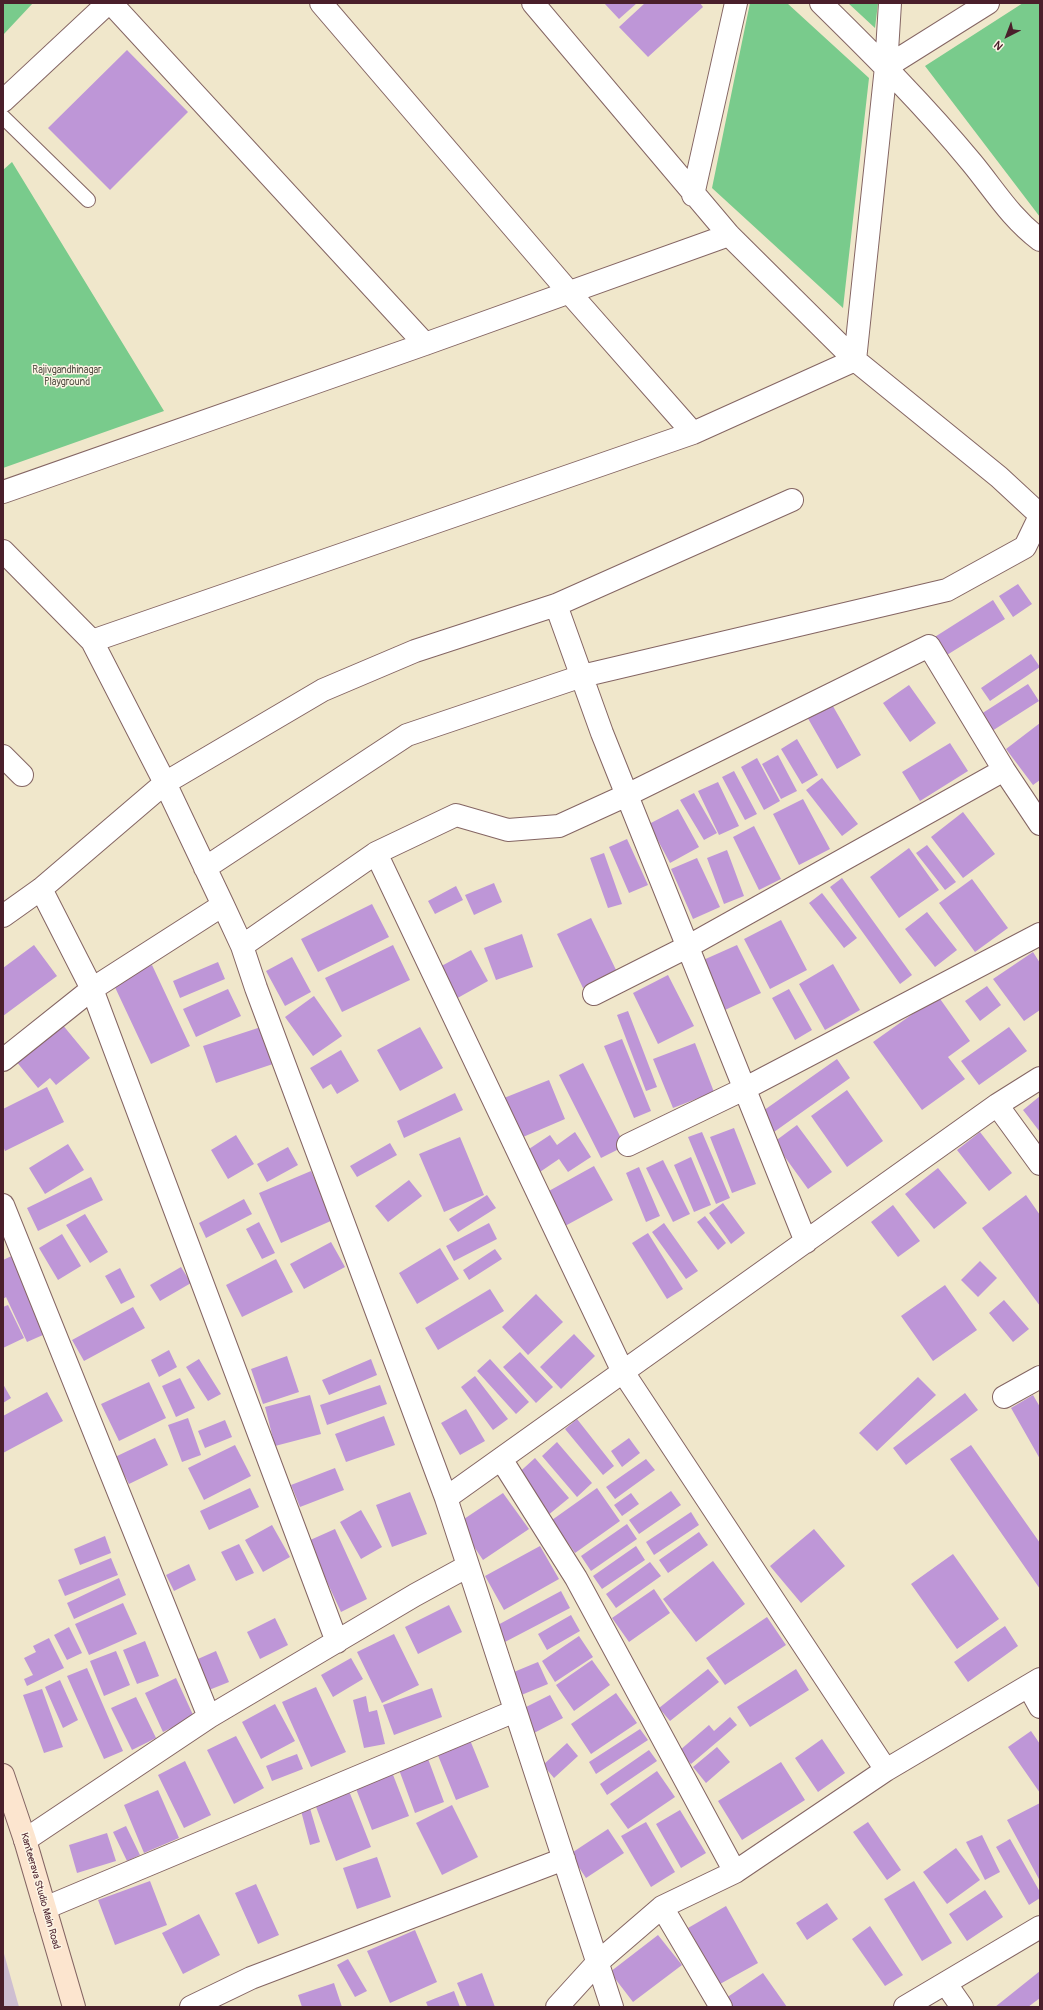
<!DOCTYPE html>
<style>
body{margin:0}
#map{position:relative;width:1043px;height:2010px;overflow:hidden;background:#f0e7cb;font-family:Pangolin,sans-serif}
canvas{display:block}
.frame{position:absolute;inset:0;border:4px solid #4a1f2b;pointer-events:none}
.north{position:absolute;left:987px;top:16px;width:40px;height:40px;-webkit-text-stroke:3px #fcf5e5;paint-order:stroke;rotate:222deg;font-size:11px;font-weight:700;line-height:16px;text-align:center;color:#4a1f2b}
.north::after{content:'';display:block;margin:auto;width:14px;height:18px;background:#4a1f2b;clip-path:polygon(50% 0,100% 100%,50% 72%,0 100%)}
</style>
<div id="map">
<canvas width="1043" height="2010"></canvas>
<div class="frame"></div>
<div class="north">N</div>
</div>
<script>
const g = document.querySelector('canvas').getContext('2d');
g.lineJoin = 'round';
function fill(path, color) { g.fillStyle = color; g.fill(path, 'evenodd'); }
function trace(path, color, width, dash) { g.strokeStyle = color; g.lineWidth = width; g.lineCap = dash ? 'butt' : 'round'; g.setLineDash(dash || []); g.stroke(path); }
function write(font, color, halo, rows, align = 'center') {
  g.font = font + ' Pangolin,sans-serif'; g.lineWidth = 3; g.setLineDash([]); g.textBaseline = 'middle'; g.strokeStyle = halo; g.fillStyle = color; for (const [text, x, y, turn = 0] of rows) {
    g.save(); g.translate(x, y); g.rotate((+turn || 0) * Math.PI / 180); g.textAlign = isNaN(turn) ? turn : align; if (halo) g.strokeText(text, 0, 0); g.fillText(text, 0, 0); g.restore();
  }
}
fill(new Path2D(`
 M3,1950l16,57h-16z`), '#cebed1');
fill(new Path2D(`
 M3,3h30l-30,32z
 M750,3h37l82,75 -26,230 -131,-120z
 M848,3h30l-3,25z
 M1023,3h17v214l-115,-151z
 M12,162l152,249 -161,57v-298z`), '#79cb8c');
fill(new Path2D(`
 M604,3h33l-18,16z
 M645,3h55l3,4 -55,50 -29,-30z
 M127,50l61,62 -78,78 -62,-62z
 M1018,584l14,20 -19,13 -14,-21z
 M993,600l12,19 -63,39 -12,-18z
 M1031,654l9,13 -50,34 -9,-13z
 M1028,684l11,17 -47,30 -11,-17z
 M909,685l27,38 -26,19 -27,-39z
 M830,701l31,54 -24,14 -31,-54z
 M1040,723v57l-7,5 -27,-36z
 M797,739l21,36 -16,9 -21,-35z
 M950,743l18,28 -48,30 -18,-29z
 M778,755l19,36 -16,8 -19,-35z
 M757,758l23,43 -16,9 -23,-43z
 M734,771l23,43 -12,6 -23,-43z
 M822,778l36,46 -16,12 -36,-46z
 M718,782l21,44 -20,9 -21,-44z
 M694,793l23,40 -13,7 -24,-40z
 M803,799l27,50 -31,16 -26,-51z
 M678,809l21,38 -29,16 -21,-39z
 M963,812l32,42 -32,24 -32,-41z
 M754,826l27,53 -22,11 -26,-53z
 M627,839l21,46 -19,8 -20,-46z
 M927,845l29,37 -11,8 -29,-37z
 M909,848l30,42 -40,28 -29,-41z
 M727,850l17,46 -20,8 -17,-46z
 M604,853l18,51 -14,4 -18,-50z
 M697,858l23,49 -27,12 -22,-50z
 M842,878l70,97 -12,9 -70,-97z
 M972,879l36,49 -33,24 -36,-49z
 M494,883l8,19 -28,13 -9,-20z
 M456,886l7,14 -28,14 -7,-13z
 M822,893l35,45 -13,10 -35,-45z
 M372,904l17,33 -71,35 -17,-33z
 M927,912l30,38 -22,17 -30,-38z
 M591,918l26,54 -34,16 -26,-54z
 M781,920l26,50 -37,19 -26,-50z
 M522,934l11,33 -37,13 -12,-32z
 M34,945l23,31 -54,40v-48z
 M393,945l17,35 -68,32 -17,-34z
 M737,945l24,48 -36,17 -24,-49z
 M471,950l17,31 -34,19 -18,-31z
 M1033,952l7,11v47l-16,11 -31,-42z
 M292,957l19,35 -26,14 -19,-35z
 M218,962l7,17 -45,19 -7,-17z
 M833,964l27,46 -35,20 -26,-46z
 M152,965l38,81 -39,18 -38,-81z
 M668,975l26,51 -36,18 -25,-51z
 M987,986l14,19 -21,16 -15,-20z
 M228,989l13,27 -45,21 -13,-28z
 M789,989l23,41 -17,10 -23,-42z
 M314,996l28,40 -29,20 -28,-39z
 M938,996l32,45 -22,16 17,22 -43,31 -49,-68z
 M628,1011l29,76 -11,4 -29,-76z
 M57,1018l33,40 -34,27 -6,-7 -12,10 -27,-33z
 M261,1027l12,37 -57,19 -13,-37z
 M420,1027l23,41 -43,23 -23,-41z
 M1009,1027l18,24 -48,34 -18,-24z
 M622,1039l29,72 -17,7 -30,-72z
 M695,1043l19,49 -41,16 -20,-49z
 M341,1050l18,31 -22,13 -6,-10 -8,5 -13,-21z
 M837,1059l13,19 -76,54 -14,-19z
 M583,1063l42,83 -24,12 -42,-83z
 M549,1080l16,39 -49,21 -17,-40z
 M47,1087l17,35 -59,29 -2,-5v-37z
 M847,1090l36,51 -36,26 -36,-51z
 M455,1093l8,17 -59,28 -7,-17z
 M1040,1096v36l-17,-22z
 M797,1125l35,47 -24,17 -34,-47z
 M734,1128l22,56 -24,9 -22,-56z
 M575,1132l16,25 -23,15 -9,-13 -22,15 -14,-21 27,-18 7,10z
 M702,1132l28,66 -14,6 -28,-67z
 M980,1132l32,41 -23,18 -32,-41z
 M236,1135l18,29 -26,15 -17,-29z
 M460,1137l24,58 -40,17 -25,-58z
 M390,1143l7,12 -40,22 -7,-11z
 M68,1144l16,26 -39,24 -16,-26z
 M288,1147l10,18 -31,17 -10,-18z
 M691,1157l20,48 -17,7 -20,-47z
 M663,1160l27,54 -17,8 -27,-54z
 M594,1166l19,34 -48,26 -18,-34z
 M639,1167l21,49 -14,6 -20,-49z
 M938,1168l29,35 -33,26 -29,-35z
 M311,1171l22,49 -52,23 -22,-50z
 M91,1177l12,23 -65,31 -11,-23z
 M409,1180l13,16 -34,26 -13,-16z
 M487,1195l9,13 -38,24 -9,-13z
 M1026,1195l14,20v91l-58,-78z
 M244,1199l8,15 -46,24 -7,-15z
 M723,1203l22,30 -14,11 -22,-31z
 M893,1205l27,36 -22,16 -27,-35z
 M85,1214l23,38 -18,11 -24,-38z
 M705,1216l21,27 -8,7 -21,-28z
 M259,1222l16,31 -13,6 -16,-30z
 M489,1223l8,16 -43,22 -8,-15z
 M664,1223l34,48 -12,8 -34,-47z
 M648,1233l35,56 -16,10 -35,-56z
 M62,1234l19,32 -23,14 -19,-32z
 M331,1242l14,25 -41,22 -14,-25z
 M440,1248l19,31 -42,25 -18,-31z
 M495,1249l7,10 -33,21 -6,-10z
 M16,1254l36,77 -25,11 -21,-45 -3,2v-39z
 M276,1259l17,33 -51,25 -16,-32z
 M980,1261l17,17 -19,19 -17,-17z
 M181,1267l10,16 -31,18 -10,-16z
 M120,1268l15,29 -14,7 -16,-28z
 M945,1285l32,45 -44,31 -32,-45z
 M490,1289l14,22 -66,39 -13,-22z
 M536,1294l27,28 -35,33 -26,-28z
 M1004,1300l25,29 -16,13 -24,-29z
 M8,1305l16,33 -21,10v-41z
 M133,1307l12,21 -61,33 -12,-21z
 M574,1334l21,22 -34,33 -21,-22z
 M169,1350l8,17 -18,10 -8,-17z
 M520,1352l33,35 -17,16 -33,-36z
 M287,1356l12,36 -36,12 -12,-35z
 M199,1359l22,35 -13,7 -22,-34z
 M371,1359l6,16 -48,20 -7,-15z
 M490,1359l39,43 -13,12 -39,-43z
 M475,1376l33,43 -15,11 -32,-43z
 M918,1377l18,18 -59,56 -18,-18z
 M180,1378l15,30 -19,9 -14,-31z
 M149,1382l17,36 -47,23 -18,-37z
 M3,1384l8,14 -8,5z
 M380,1385l7,19 -60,21 -7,-20z
 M47,1392l16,29 -60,32v-37z
 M965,1393l13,17 -72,55 -13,-17z
 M310,1395l11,39 -46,12 -10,-39z
 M1033,1395l7,12v52l-29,-51z
 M466,1409l19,32 -25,14 -19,-32z
 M384,1416l11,29 -49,17 -11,-28z
 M188,1418l13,37 -19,7 -14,-37z
 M577,1419l37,47 -11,9 -38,-46z
 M225,1420l7,17 -27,11 -7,-17z
 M155,1438l13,27 -39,19 -14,-27z
 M629,1438l11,15 -18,14 -11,-16z
 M557,1442l35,41 -15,14 -35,-41z
 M235,1445l16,31 -47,24 -16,-32z
 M971,1445l69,98v46l-90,-130z
 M535,1458l34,40 -22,18 -33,-39z
 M646,1459l9,11 -40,29 -9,-12z
 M335,1468l9,22 -44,17 -9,-22z
 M250,1488l9,19 -50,23 -9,-19z
 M597,1488l23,33 -45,32 -23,-33z
 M671,1491l10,14 -42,29 -10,-14z
 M410,1492l17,42 -35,13 -16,-42z
 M503,1493l26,36 -46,31 -25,-37z
 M631,1493l8,11 -17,12 -8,-11z
 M361,1510l21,37 -21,12 -21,-37z
 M691,1512l8,13 -45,30 -8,-13z
 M627,1524l10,15 -46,32 -10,-15z
 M272,1525l18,32 -27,15 -18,-32z
 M335,1529l32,70 -26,13 -33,-71z
 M814,1529l31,37 -44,37 -31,-37z
 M699,1532l9,13 -40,28 -9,-13z
 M105,1536l6,17 -31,12 -6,-16z
 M239,1544l15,29 -18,8 -15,-29z
 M540,1546l19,33 -55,31 -19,-34z
 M636,1546l9,14 -43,29 -9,-13z
 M953,1554l46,65 -42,30 -46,-65z
 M111,1558l7,17 -53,21 -7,-16z
 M713,1561l32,43 -49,38 -33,-43z
 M650,1562l11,14 -45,32 -10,-14z
 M189,1564l7,16 -22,11 -8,-16z
 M119,1578l7,17 -52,24 -7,-16z
 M654,1589l16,24 -41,29 -17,-24z
 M561,1591l9,17 -67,35 -9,-16z
 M123,1603l14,31 -48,21 -14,-31z
 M449,1605l13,27 -44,22 -13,-27z
 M571,1615l9,16 -33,19 -9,-16z
 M767,1617l19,28 -61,40 -19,-27z
 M275,1618l13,27 -28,14 -13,-27z
 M1005,1626l13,20 -50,36 -14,-20z
 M69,1627l13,26 -15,7 -13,-25z
 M394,1634l25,51 -37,18 -25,-51z
 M579,1636l14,21 -38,25 -13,-21z
 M49,1638l15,30 -37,18 -3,-7 9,-4 -9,-17 12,-6 -3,-6z
 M145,1641l14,35 -22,8 -14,-34z
 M116,1651l14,34 -26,11 -14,-35z
 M216,1651l13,31 -25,10 -13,-30z
 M351,1658l12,21 -30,18 -12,-22z
 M592,1660l18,25 -36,26 -18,-26z
 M538,1662l10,22 -29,12 -10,-22z
 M87,1668l36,83 -19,8 -37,-83z
 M708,1669l11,13 -49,39 -11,-13z
 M796,1669l13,21 -59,37 -13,-20z
 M176,1678l18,39 -31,15 -18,-39z
 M60,1680l18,40 -15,8 -18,-41z
 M316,1687l30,65 -35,15 -29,-65z
 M432,1688l10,29 -48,18 -11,-30z
 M42,1689l21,58 -19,6 -21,-58z
 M616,1693l21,30 -46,31 -20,-30z
 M550,1695l13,23 -29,15 -12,-24z
 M366,1696l3,16 8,-2 8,34 -21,4 -11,-48z
 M136,1697l20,41 -24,12 -21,-42z
 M275,1704l20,37 -34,18 -19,-37z
 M730,1717l7,8 -46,39 -12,-13 30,-26 5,6z
 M640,1729l8,11 -52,34 -7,-12z
 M1031,1731l9,13v49l-32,-46z
 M236,1736l28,52 -30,16 -27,-54z
 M822,1739l23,34 -27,19 -23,-34z
 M470,1740l19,47 -33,13 -19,-47z
 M567,1743l11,13 -24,22 -11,-13z
 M717,1747l13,15 -24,21 -13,-16z
 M649,1750l8,11 -50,34 -7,-11z
 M297,1754l6,15 -31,12 -6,-15z
 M427,1756l17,46 -29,11 -17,-46z
 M185,1761l26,54 -27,13 -26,-53z
 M781,1762l24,38 -63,40 -24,-39z
 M390,1767l19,49 -37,14 -19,-49z
 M657,1771l18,26 -47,32 -18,-25z
 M158,1790l21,48 -35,15 -20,-48z
 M349,1791l22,56 -35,14 -21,-57z
 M1040,1803v78l-33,-61z
 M309,1805l11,37 -10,3 -10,-38z
 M452,1805l26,52 -36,18 -26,-52z
 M680,1810l26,43 -25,15 -25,-44z
 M646,1822l29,50 -24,15 -30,-51z
 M868,1822l33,48 -14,10 -34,-48z
 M126,1826l14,29 -13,6 -14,-29z
 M608,1829l16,24 -38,25 -16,-24z
 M107,1833l9,28 -39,12 -8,-28z
 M982,1835l18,37 -15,8 -19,-38z
 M1010,1839l30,53v6l-11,7 -33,-58z
 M956,1848l24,32 -33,24 -24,-32z
 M377,1857l14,40 -34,12 -14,-41z
 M150,1881l17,44 -52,20 -17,-45z
 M914,1881l38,62 -30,18 -38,-62z
 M256,1884l23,51 -21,9 -23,-51z
 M985,1890l18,27 -36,24 -18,-27z
 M827,1903l11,16 -31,21 -11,-17z
 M726,1906l32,57 -38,21 -32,-56z
 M199,1914l21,41 -37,19 -21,-41z
 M870,1926l33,49 -18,11 -33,-47z
 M415,1930l22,52 -47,21 -23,-52z
 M658,1935l24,30 -49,37 -23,-30z
 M348,1959l19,32 -12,6 -18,-32z
 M1040,1971v27l-12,9h-33z
 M482,1973l13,34h-28l-10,-24z
 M763,1973l24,34h-55l-6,-9z
 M334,1983l8,24h-40l-4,-12z
 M454,1991l6,16h-32l-2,-5z`), '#be96d7');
const lane = new Path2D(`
 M3,117l85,83`);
const street = new Path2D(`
 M111,3l314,341
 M321,3l247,288 125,142
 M533,3l196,232 126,125 144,117 41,38
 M821,3c52,51 104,103 151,160 23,28 38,54 68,77
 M886,67l102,-64
 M3,101l105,-98
 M693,195l43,-192
 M3,492l422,-148 304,-109
 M3,551l89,90 601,-208 162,-73 31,-293 4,-64
 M556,605l46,128 204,509
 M92,641l73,142 58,122 19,41 14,42 190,510 166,509
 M3,756l19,19
 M376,853l247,519 263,398
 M205,868l202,-133 175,-59 365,-86 78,-43 15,-31
 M41,889l51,100 245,653
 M3,916l38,-27 124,-106 158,-93 92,-39 141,-46 236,-105
 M242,946l134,-93 80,-38 52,15 51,-4 68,-31 302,-149 75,124 36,54
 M594,994l93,-47 317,-177
 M3,1060l89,-71 131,-84
 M997,1105l43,59
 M628,1145l116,-56 296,-155
 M3,1205l206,512
 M1004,1397l36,-20
 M501,1459l75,119 159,294
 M446,1498l551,-393 43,-27
 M1029,1687l11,20
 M25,1840l184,-123 206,-122 53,-29
 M662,1907l59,100
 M45,1908l470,-197
 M946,1984l16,23
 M191,2007l60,-29 313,-119
 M557,2007l40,-44 65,-56 73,-35 151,-102 154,-91
 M905,2007l135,-80`);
const secondary = new Path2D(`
 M3,1775l22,65 49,167`);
trace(lane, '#846563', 16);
trace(street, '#846563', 24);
trace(secondary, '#846563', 24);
trace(lane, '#fff', 14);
trace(street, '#fff', 22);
trace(secondary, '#fce5cf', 22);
write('10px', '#585348', '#fcf5e5', [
 ["Rajivgandhinagar",67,370],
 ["Playground",67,382]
]);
write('10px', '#4a1f2b', '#fcf5e5', [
 ["Kanteerava Studio Main Road",40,1891,74]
]);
</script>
